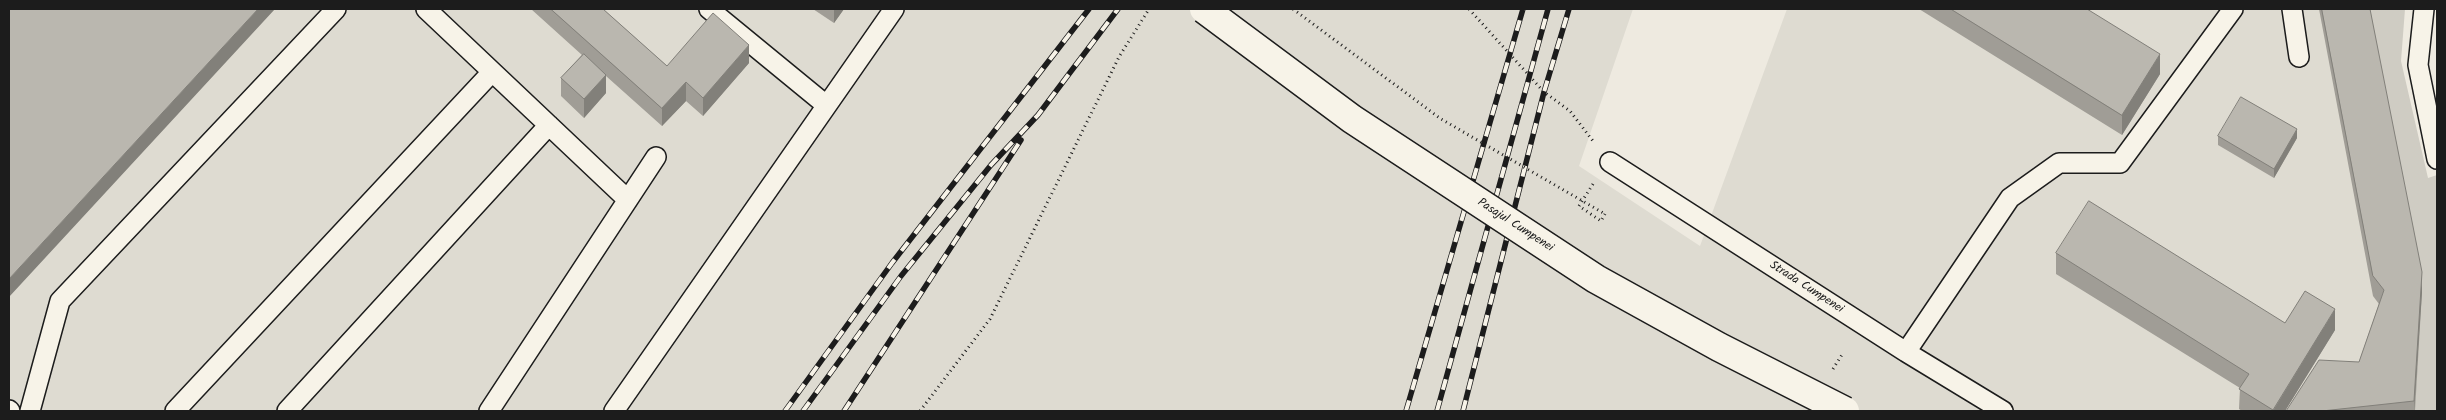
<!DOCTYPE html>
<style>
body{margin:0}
#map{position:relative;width:2446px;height:420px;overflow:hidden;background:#eeeae0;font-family:Kalam,sans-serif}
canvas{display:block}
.frame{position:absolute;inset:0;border:10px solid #1c1c1c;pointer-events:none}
</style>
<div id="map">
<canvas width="2446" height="420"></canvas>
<div class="frame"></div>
</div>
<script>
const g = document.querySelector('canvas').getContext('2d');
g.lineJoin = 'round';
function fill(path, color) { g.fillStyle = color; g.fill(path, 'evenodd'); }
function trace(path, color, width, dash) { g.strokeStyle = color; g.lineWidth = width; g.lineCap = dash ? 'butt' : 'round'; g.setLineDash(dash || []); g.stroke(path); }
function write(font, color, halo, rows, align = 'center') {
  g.font = font + ' Kalam,sans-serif'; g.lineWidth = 4.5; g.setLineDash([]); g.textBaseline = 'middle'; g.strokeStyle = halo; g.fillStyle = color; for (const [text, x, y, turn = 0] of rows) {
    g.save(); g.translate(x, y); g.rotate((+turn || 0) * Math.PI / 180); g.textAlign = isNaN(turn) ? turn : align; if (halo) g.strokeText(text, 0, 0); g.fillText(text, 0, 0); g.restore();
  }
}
fill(new Path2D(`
 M9,9h1624l-54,157 121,80 87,-237h579l49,402h-2406z`), '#dedbd1');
fill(new Path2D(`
 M2366,9h39l-4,52 27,117 9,-3v236h-22z`), '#cfccc3');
const service = new Path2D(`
 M426,9l202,191
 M709,9l117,96
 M2292,9l7,48
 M2424,9l-6,56 19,94
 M1610,162l296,190 97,59
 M1906,352l104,-154 49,-35h61l113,-154
 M9,410l1,1
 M30,411l30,-110 276,-292
 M175,411l317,-339
 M287,411l262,-286
 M489,411l167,-254
 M614,411l280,-402`);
trace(service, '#1c1c1c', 22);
trace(new Path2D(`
 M1469,9l75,83 26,19 23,30
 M1593,184l-14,22 22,15 4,-7
 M1833,369l10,-16
 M920,411l70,-92 129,-262 30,-48`), '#1c1c1c', 3, [1, 4]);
trace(service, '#f7f3e8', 19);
const rail = new Path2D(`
 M785,411l107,-148 197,-254
 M803,411l98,-135 90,-111 47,-50 80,-106
 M844,411l177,-271
 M1406,411l117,-402
 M1437,411l111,-402
 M1463,411l81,-319 25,-83`);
trace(rail, '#1c1c1c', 5.5);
trace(rail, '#f7f3e8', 4, [11]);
const secondaryBridge = new Path2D(`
 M1204,9l148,110 244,160 123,68 126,64`);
trace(secondaryBridge, '#1c1c1c', 31, []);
trace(new Path2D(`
 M1293,9l148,110 164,95`), '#1c1c1c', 3, [1, 4]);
trace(secondaryBridge, '#f7f3e8', 28);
fill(new Path2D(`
 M531,9h72l64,57 82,-3 -46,53 -17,-15 -24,25 -56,-50v17l-22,25 -23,-22v-18l21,-23z
 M813,9h31l-10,14z
 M1919,9h168l73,65 -38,61z
 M2319,9h51l52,283 -7,119h-129l73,-49 20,-58 -6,-8z
 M2218,136l79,2 -23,40 -56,-33z
 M2056,253l229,70 50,7 -50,81h-43l-3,-2 1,-21 -184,-114z`), '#a09d96');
fill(new Path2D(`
 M258,9h17l-266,288v-18z
 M834,9h10l-10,14z
 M749,45v18l-46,53v-18z
 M2160,54v20l-38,61v-20z
 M606,75v18l-22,25v-19z
 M686,82v19l-24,25v-18z
 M2297,129v9l-23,40v-9z
 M2422,272v20l-8,119v-10z
 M2335,309v21l-50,81h-12z`), '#82807a');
const building = new Path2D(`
 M9,9h249l-249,270z
 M551,9h52l64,57 46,-53 36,32 -46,53 -17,-16 -24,26z
 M1951,9h136l73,45 -38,61z
 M2322,9h48l52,263 -8,129 -92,10h-36l33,-51 40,2 25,-72 -11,-14z
 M584,54l22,21 -22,24 -23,-21z
 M2241,97l56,32 -23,40 -56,-33z
 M2089,201l196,122 20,-32 30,18 -62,101 -34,-21 10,-15 -193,-121z`);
fill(building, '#bab7af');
trace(building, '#82807a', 1);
write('12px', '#1c1c1c', '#f7f3e8', [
 ["Pasajul Cumpenei",1515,226,33],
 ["Strada Cumpenei",1806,288,33]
]);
</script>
